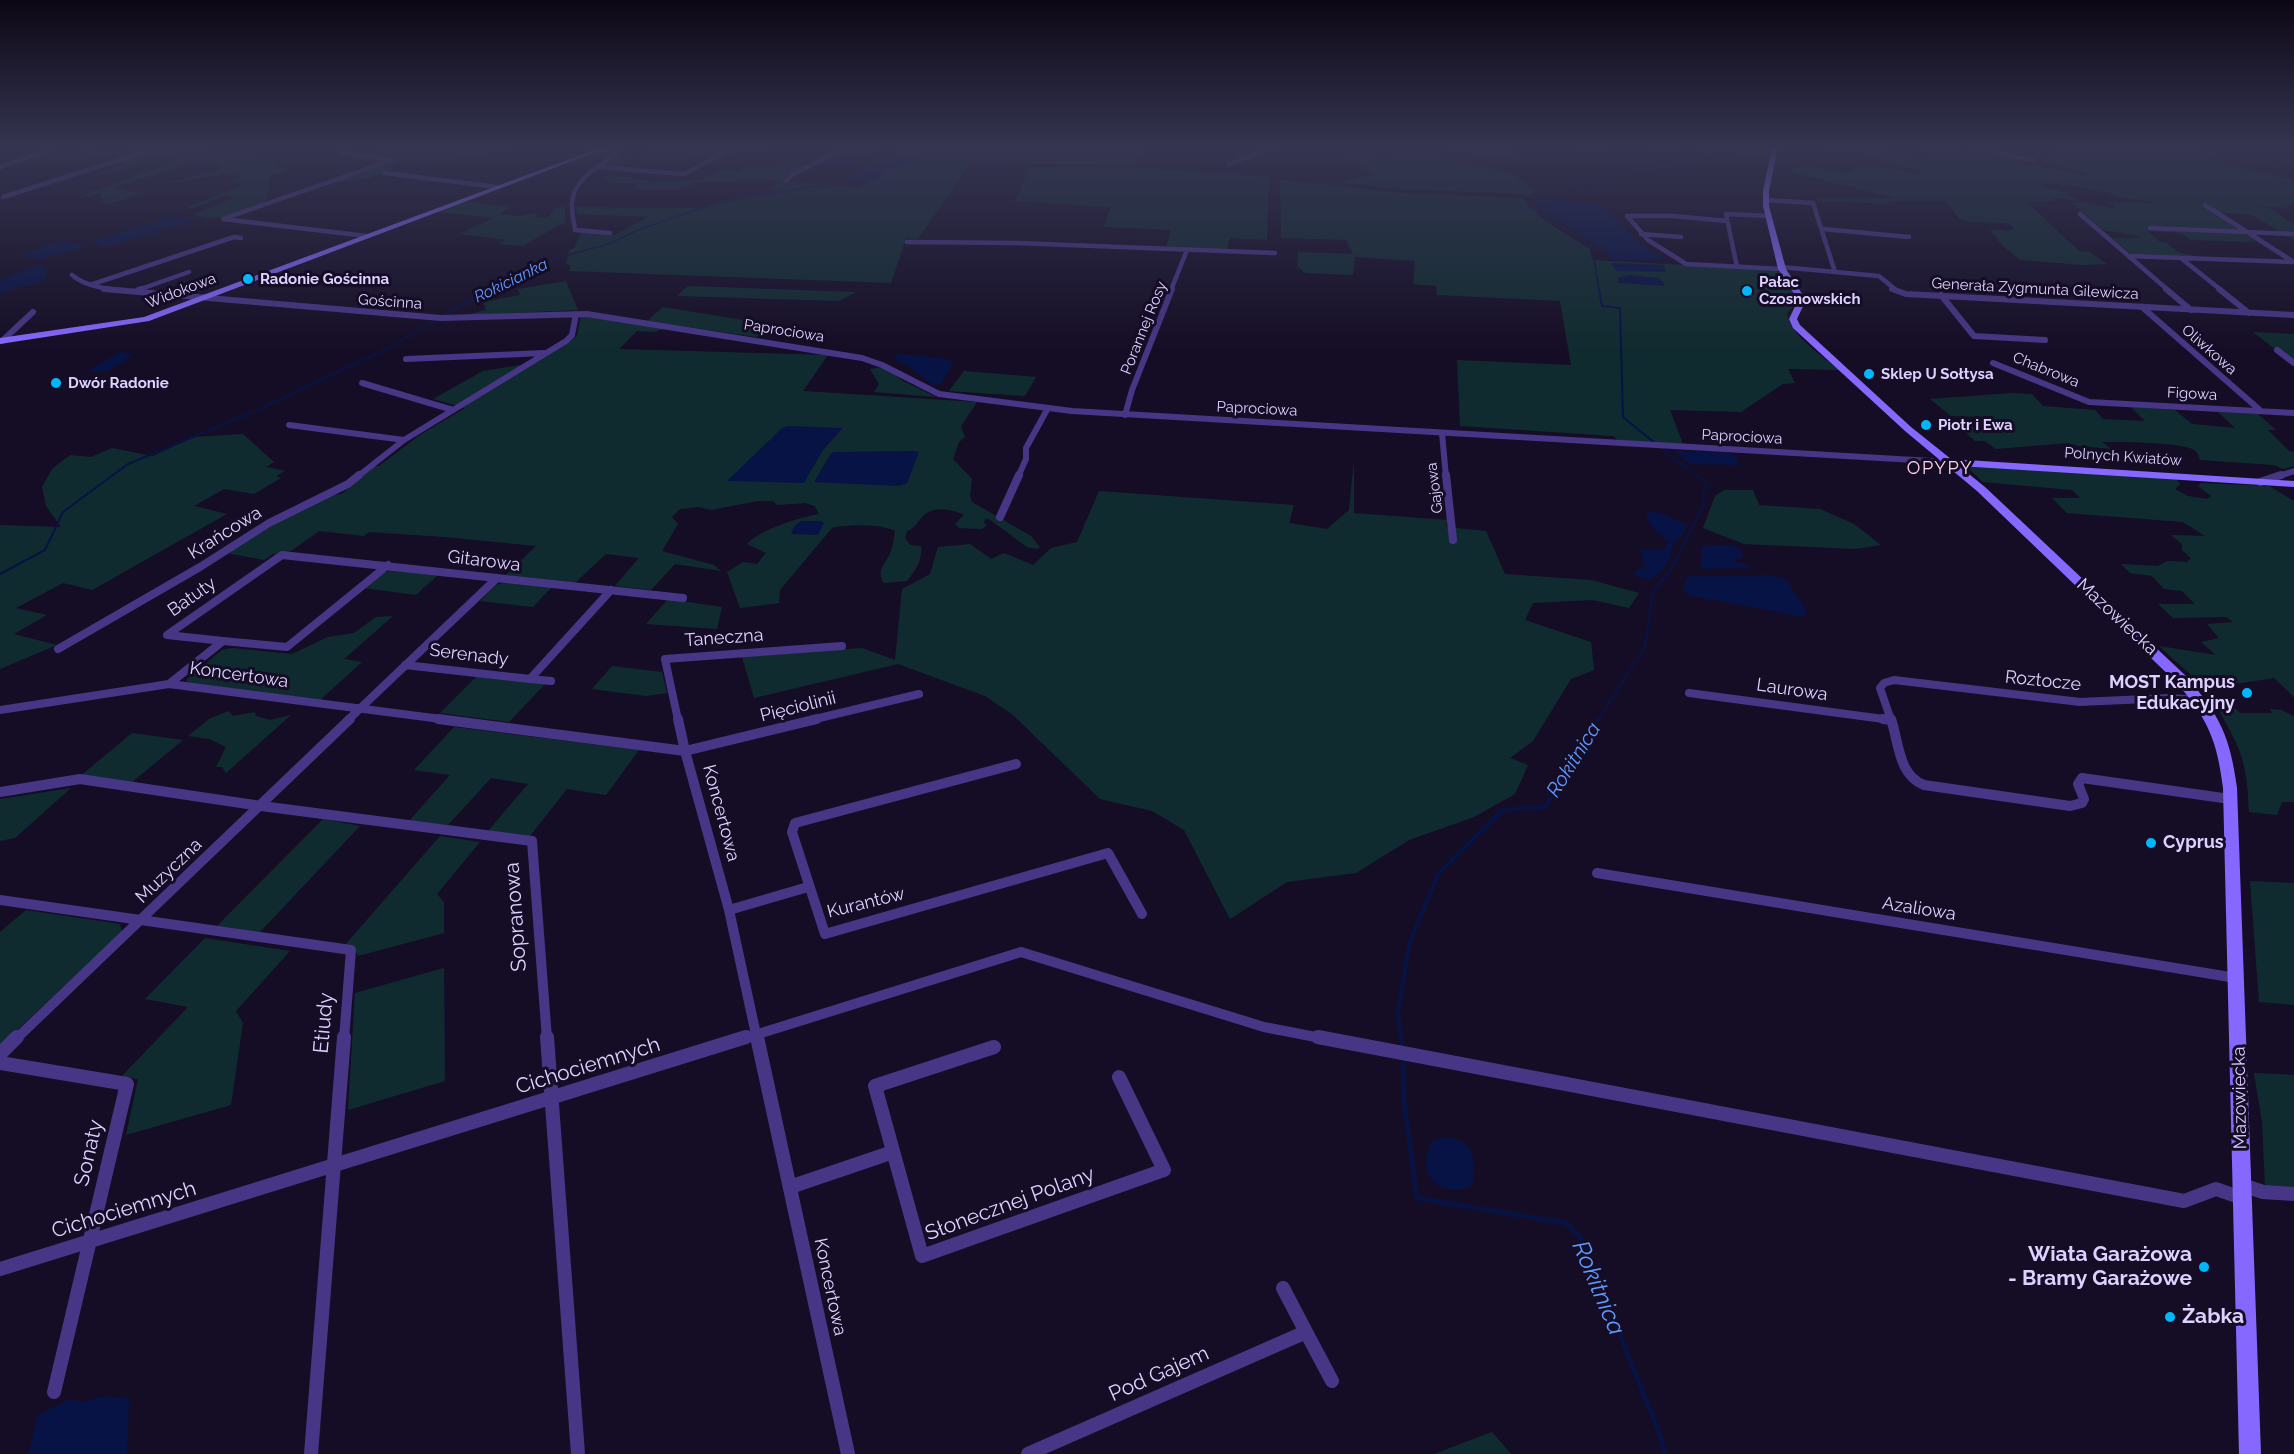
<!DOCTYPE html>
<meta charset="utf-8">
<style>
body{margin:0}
canvas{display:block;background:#150d25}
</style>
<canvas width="2294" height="1454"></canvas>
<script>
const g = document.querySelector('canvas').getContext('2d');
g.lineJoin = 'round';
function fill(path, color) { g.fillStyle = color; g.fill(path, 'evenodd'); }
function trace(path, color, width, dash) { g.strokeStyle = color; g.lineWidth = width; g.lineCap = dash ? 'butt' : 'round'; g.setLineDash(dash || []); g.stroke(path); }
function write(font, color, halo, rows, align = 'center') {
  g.font = font + ' Raleway,sans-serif'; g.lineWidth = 6; g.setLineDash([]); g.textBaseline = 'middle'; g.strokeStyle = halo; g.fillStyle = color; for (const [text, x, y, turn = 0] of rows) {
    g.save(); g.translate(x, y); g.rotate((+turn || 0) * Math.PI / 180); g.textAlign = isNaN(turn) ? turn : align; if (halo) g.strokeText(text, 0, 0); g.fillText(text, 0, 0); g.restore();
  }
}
fill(new Path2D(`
 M151,147h37l-2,1 90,14 -2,4 13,2 -2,3 -14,3c-2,8 -2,21 -6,28 -10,12 -59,22 -71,12l39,-16 -6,-3 -30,12 -17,3 63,-25 -13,-5 11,-3 -10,-3h-11l-48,9 -3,-1 47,-10 5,-6 -6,-2 2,-3 -19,-1 -86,28 26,5 16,-4 -45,15 -10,-1 7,-3 -6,-2 1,-4 -26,4 117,-43 -19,-2 -42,14 -39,9 35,-14 -12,-1 3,-5 -24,2 -11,5 -46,-6 26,-2 27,-7v3l31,1z
 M383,147h194l-65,2 -42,7 -25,7 -19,1 -20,-3 -13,4 -2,4 -22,9 -41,6 70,-27 -14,-3 -19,1z
 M722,147l4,4 -13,6 -23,-2 -9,8 -49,-4 -16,9 -13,-2 15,-9 23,1 11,-8z
 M899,147h176l72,4 -13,15 -163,-4 -53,77 -12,-1 -15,45 -321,-12v-6l-4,-2 3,-13 5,-2 7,-16 33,3 33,-18 -70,-3 -1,-7 123,1 19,-6 62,-11 -13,-2 11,-6v-2l-4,-1 -83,2 -5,7 -53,1 6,-7h-29l-5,-7 22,1 23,5 50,-2 19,-9h20l10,-6 21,2 8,-5 29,3 -17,8 -7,8 77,7 28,-18 29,-11 -22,-6v-5z
 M1433,147h85l1,1 -7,2 5,6c-26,4 -57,-7 -84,-9z
 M1685,147h69l15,2 -3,8 -51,-6h-7l3,1 -4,3 -14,-4 2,-2z
 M1916,147h21l148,28 1,-2 -42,-11 23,-15h84l16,2 -10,-2h22l115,22 -115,-19 47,14 -2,1 68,14 -2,2 4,1v21l-9,5 -31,-2 15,2 25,16v16l-42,-25 -39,-3 43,30 -65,-2 -11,-7 -33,-2 13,11 7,1 11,9 17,4 -3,2 -60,-3 -20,-17h28l-1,-2 -36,-6 -31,-27h17l28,6 -8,-7 49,1 -39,-6 -14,-6 -56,-8 -8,3 35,8 -15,-1 22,8 -30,-3 3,3 -29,1 52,49 10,1 18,12 -24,1 -63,-5 -18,-15 -12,-16 19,2 5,-3 -6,-5 -37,-1 -12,-3 -13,-18h-58l3,3 -73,-3 -2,-3h80l-105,-26 3,-4 24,-1 26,6 13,-6 9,1 8,-3 46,10 1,-4 -42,-9 2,-1 -7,-2 4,-2 -19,-5 18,-1 43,9 13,-6z
 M1399,153l28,2 23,7 18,1 40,10 11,5 16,14 -6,3 -144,-7 -44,-6 32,-8 -6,-5 -19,-9 -1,-3 48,2z
 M1030,167h102l137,10 -2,63 -37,-2 -3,12 -61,-3 5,-17 -68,-3 8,-20 -96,-6z
 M1280,180l122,13 122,5c10,20 47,38 66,51l2,11 185,10 18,26 2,7 -10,10c3,23 35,42 52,57l-51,-1 7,14 -12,1 -42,28 -71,-2 13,34 -64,-3 -6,-5 -153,-10 -3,-66 114,5 -11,-64 -123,-6 -1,-9 -23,-2 2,-23 -60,-4 -2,18 -48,-2 -8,-7 1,-14 55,2 -7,-14 -65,-2z
 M463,201l47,6 -10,7 20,2 15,-3 3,2 -3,2 12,1 9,-10 9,-2v19l-4,-1 -38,22 -25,-2 7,-4 -46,-6 34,-16 -57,-6z
 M566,281l12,29 -113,5 21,-5 -3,-8 37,-7 -2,-6z
 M688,286l168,6 -17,9 -162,-5z
 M663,307l118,19 -25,11 -109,-16z
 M581,315l83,13 -9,4 -18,-1 -18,18 209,6 -25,36 174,11 -16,24 4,11 -6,5 -6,17 19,20 -2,17 2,6 59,34 9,11 -3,2 -10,-2 -38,-28h-4l-1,4 3,2 -5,4 -23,-1 -4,-4 9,-9c-11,-6 -29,-9 -39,-1 -7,6 -9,14 -18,17l-2,7 5,7 11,1c2,13 -6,25 -14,35l-23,2c-9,-13 3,-20 7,-32 2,-6 3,-13 4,-20 -12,-7 -49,-7 -63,-3l-52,62 -1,13 -39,5 -13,-36 16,-10 14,2 9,-11 -19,-9c14,-15 51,-26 72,-30l-4,-8 -10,-3 -28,2 -4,-4h-15l-47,9 -13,-3 -18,2 -8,8 6,7 -16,27 52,14 7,6 -46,-7 -24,26 -36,-4 24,-28 -33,-4 -31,29 -69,-8 30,-29 -91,-9 -76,-5 -5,4 -45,-5 -28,20 -18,3 -9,6 -37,-7 26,-17 74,-40 15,-2 32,-28h5l41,-31 45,-27 -32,-9 50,-28 51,-8 43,-27z
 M2253,332l41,2v30z
 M885,367l18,14 33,16 -62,-5 5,-8 -9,-15z
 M964,371l72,6 -11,19 -76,-5z
 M2012,393l20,1 11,12 52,4 8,9 42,2 -14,-14 44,3 17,14 43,4 -17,-16 40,2 18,16h-8l21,21 5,1v14l-11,3 -9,-4 -74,-5c-1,-3 -2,-6 -4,-9 -10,-9 -77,-9 -94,-9l9,7 -32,-3 -11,-3 -72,6 -11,-8h-10l-17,-15 30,-3 -9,-6 -28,-1 -21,-17z
 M243,434l31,28 -8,5 19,4 -9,5 5,2 -27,16 -30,-5 -30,17 33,8 -135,76 -29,-7 -47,25 31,7 -33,19 43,11 -57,24v-144l61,2 -15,-21 -4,-19 10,-18 18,-14 21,2 21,-9 41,8 41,-19z
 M1354,460v53l93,7 -1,7 40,4 19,43 86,6 48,13 -10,15 -37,-8 -59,3 -8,17 66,22 3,28 -23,9 -38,62 -23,17 18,7 -13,29 -41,23 -65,23 -53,33 -69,9 -57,37 -46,-89 -32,-19 -52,-12 -87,-84 -28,-19 -87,-32 -144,34 -12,-41 120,-9 33,12 7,-71 28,-15 8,-27 32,-3 21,15 13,-6 29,12 18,-17 26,-6 22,-51 195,14 -5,18 38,6 22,-19z
 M1965,465l211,14 4,5 -5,5 13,7 19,3 4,-3 -13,-10 3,-3 68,3 25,15v196l-20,-19 -71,11 -12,-14 -32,-29 57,9 -15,-13 18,-4 -12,-14 26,-2 -7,-5 -53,1 -15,-14h37l-13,-13 -18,-2 -12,-13 -22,-3 -9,-9 37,2 10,-5 19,1 4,-4 -9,-8v-6l-11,-9 34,1 -22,-14 -116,-9 -15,-15h28l-8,-8 -89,-8z
 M1724,490h29l6,15 61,4 34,15 27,21 -25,4 -112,-5 -41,-16 12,-32z
 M392,570l47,4 -23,21 -52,-7 20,-15z
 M506,582l46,5 -19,20 -53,-6 16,-16z
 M668,599l54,8 -5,22 -71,-5z
 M393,616l-49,43 18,3 -42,38 -133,-16v-5l35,-29 10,-2 60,6 36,-17 26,-4 22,-16z
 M612,666l50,6 5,21 -21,3 -54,-7z
 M477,676l69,7 -37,39 -69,-9z
 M2223,709h13l4,4h32l-2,-4 11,1 13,6v86h-12l-5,13 -28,-3c-2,-46 -6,-61 -30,-101z
 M228,711l5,5 22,-4 1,4 14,4 21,-5 -65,58 -4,-6h-6l10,-20 -17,-8 -21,-3 21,-17z
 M454,727l185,23 -33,45 -39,-6 -37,47 -42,-5 40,-47 -37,-6 -43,47 -39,-4 41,-46 -36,-5z
 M132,733l51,7 -52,43 -53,-5z
 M71,788l-56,50 -15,3v-42z
 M323,819l37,7 -100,106 -43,-6z
 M440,836l40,6 -43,52 7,8v31l-86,23 -4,-9 -9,-2z
 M2250,881l44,2v122l-35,-3z
 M26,910l94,14 2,8 -122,114v-114z
 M205,938l85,13 -54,60 7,12 -12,82 -105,30 12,-56 -16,-3 66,-69 -43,-8z
 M444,968l1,113 -97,29 7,-117z
 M2254,1073l40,2v113l-29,-2 -3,-64z
 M1492,1432l19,22h-77z`), '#102b2f');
fill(new Path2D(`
 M852,147l30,1 -38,20 -27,-4z
 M886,153h9l23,6 -30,11 -15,11 -27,-3z
 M1541,199l60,5 41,41 22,14h-54l-2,-7 -66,-42 -6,-8z
 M171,216l24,4 -84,26 -15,-1 5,-2 -6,-2 2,-1z
 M59,242l32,2 -49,16 -21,-5z
 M1613,263l51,2 2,7 -49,-1 -6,-7z
 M38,265h7v15l-45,14v-14z
 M1629,275l29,3 7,5 -2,3 -44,-3 -2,-5z
 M120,352l12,2c-10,11 -29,22 -44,17z
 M899,354l42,4 13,4 -13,22 -8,1 -22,-17 -18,-10z
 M788,426l55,2 -20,22 -19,33 -77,-2 55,-53z
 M913,451l6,1 -12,31 -8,3 -85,-4 17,-29 4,-1z
 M1674,451l54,2 8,3 3,9 -48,-1z
 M1649,511l11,2 27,11 -6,14 -8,4c-1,17 -8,30 -24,38l-12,-4 -4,-4 12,-6 -5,-16h24l4,-9 -12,-9 -10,-15z
 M801,521h20l3,2 -6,12 -27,-1 3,-8z
 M1707,545h25l7,3 4,9 -12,3 17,5 2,3 -49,1v-22z
 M1768,575l18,4 21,33 -3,5 -116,-22 -5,-4 3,-13 5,-2z
 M1444,1137c31,1 31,23 29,48 -18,10 -46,3 -47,-21 -1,-7 4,-16 6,-23z
 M103,1396l26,2 -2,56h-101l4,-4 7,-34 32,-17 14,3z`), '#071344');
trace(new Path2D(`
 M489,290l36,-19 40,-15 46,-13 27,-13 72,-25 112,-20
 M1599,290l-7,-43 -64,-41 -1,-9 32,1 34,-18 28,-8 66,-8 32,-17`), '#071344', 1.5);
trace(new Path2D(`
 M1599,289l3,17 18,2 3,109 33,27
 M444,315l48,-26
 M257,410l134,-63 45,-27
 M0,574l45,-24 18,-38 65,-48 125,-52
 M1598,720l47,-73 8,-56 18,-21 33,-66 -1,-10 5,-9 -45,-36`), '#071344', 2);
trace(new Path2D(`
 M1401,1039l-3,-27 12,-71 29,-68 64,-63 42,-3 53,-88`), '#071344', 4);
trace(new Path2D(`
 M1401,1037l1,10
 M1403,1064l1,36 13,98 149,25 15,15 79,197 5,19`), '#071344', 4.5);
trace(new Path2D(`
 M1576,147l24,3
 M1647,147l27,3 5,-3
 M1823,147l40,3 22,-3
 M1967,147l66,13
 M600,149l19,3c-17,12 -45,26 -47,50 -1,9 2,19 3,28l35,3
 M341,152l49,8
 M1229,164l46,-17
 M0,167l58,-20
 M599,167l85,7 43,-23 37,-4
 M384,173l113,14
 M786,181l7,-7 54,-27
 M3,197l144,-46
 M1766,200l47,3 22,69
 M2205,205l87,56
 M2080,214l88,76
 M1727,221l-54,-5h-46l21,24 38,24 96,5
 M2150,228l144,6
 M1823,229l86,8
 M1641,234l40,3
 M366,236l-143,-17 169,-59
 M907,242l111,1 257,10
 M2129,256l165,6
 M2182,259l39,31
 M1737,267l-11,-53 43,2
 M1781,267l98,9 17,14
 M72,275c13,11 32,14 48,15
 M93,284l141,-47 7,1
 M138,290l51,-18
 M1171,290l16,-40`), '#473686', 4.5);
trace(new Path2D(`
 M104,289l337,29 146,-4 275,44 20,7 57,29 133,17 877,51
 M1892,289l14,5 388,21
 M2166,289l25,21
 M2219,289l30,24
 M138,290l3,-1
 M1941,295l33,41 71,4
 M2142,307l119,104
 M2,341l31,-29
 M2277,350l17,13
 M406,359l138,-6
 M1993,363l96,39 205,11
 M362,383l91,27
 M1125,415l7,-25 40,-101
 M289,425l115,15
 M1442,433l4,44
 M357,477l47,-37 162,-99 6,-6 4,-21
 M1018,477l8,-18v-11l22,-40
 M2276,477l18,-6`), '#473686', 6);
trace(new Path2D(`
 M1446,475l7,65
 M2260,482l21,-7
 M1000,517l19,-42
 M223,641l64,6 101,-82
 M58,649l142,-82 69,-44 79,-39 11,-9
 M405,665l125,14 81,-89
 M530,679l21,2
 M169,684l54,-43 -56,-6 115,-80 401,43
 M1689,693l202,27
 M0,710l169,-26 280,36
 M348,720l149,-142
 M678,720l-13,-61 177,-13
 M811,720l108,-26
 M1891,720l-11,-32 4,-5 10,-3 186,22 89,-4 30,2`), '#473686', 8);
trace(new Path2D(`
 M438,719l247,32 44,159 28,129
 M678,719l7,32 132,-32
 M1883,719l8,1
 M1891,719c8,23 7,56 33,66l146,21 12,-3 2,-4 -6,-15 4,-6 148,21
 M1016,764l-221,59 -3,9 33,102 283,-81 34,61
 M0,792l80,-13 181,27 271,35 15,198
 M1597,873l639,105
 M0,900l351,50 -7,89
 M729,910l79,-23
 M16,1039l334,-320
 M742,1039l279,-87 243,75 62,12`), '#473686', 10);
trace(new Path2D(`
 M547,1037l31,417
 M757,1037l91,417
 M1318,1037l866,164 32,-12 26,9
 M994,1047l-119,39 47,170 242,-86 -45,-93
 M0,1054l17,-17
 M0,1063l127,21 -73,308
 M2242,1185l21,7 31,2
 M790,1187l103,-35
 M0,1269l746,-232
 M1306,1332l26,49
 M311,1454l33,-417
 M1028,1454l278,-122 -23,-44`), '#473686', 14);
fill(new Path2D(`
 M602,147h8l-461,174 -149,23v-6l144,-21z
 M1772,147h6l-9,44v15l17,63 20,31 -9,19 3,6 111,102 40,32 343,22v6l-335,-21 26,21 201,189c34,40 44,60 51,112l24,666h-22l-16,-666c-6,-48 -15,-69 -47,-106l-199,-191 -72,-60 -112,-103 -4,-9 9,-19 -20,-31 -15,-63v-15z`), '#8668ff');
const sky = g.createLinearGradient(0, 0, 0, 350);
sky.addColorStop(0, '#0c0714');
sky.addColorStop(0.42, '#353551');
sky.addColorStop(1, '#35355100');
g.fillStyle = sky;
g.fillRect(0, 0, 2294, 350);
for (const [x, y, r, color] of [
 [248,279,6,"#00b7fc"],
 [1747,291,6,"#00b7fc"],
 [1869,374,6,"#00b7fc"],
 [56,383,6,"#00b7fc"],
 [1926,425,6,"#00b7fc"],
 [2247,693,6,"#00b7fc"],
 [2151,843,6,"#00b7fc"],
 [2204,1267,6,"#00b7fc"],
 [2170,1317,6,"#00b7fc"]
]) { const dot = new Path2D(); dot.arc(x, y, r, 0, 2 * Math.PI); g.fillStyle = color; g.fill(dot); trace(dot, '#150d25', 2); }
write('bold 15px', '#ded1ff', '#150d25', [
 ["Radonie Gościnna",260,279],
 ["Pałac",1759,282],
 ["Czosnowskich",1759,299],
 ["Sklep U Sołtysa",1881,374],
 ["Dwór Radonie",68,383],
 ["Piotr i Ewa",1938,425]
], 'left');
write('15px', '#ded1ff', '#150d25', [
 ["Generała Zygmunta Gilewicza",2035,289,3],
 ["Widokowa",181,291,-21],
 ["Gościnna",390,302,4],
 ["Porannej Rosy",1144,328,-68],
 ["Paprociowa",784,331,9],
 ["Oliwkowa",2209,350,41],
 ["Chabrowa",2046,370,22],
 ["Figowa",2192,394,3],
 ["Paprociowa",1257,409,3],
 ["Paprociowa",1742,437,3],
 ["Polnych Kwiatów",2123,457,4],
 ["Gajowa",1435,488,-97]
]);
write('italic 16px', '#5f99ff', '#150d25', [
 ["Rokicianka",511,281,-26]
]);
g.letterSpacing = '1.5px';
write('18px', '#ffd3e7', '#150d25', [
 ["OPYPY",1940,469]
]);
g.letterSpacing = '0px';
write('18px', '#ded1ff', '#150d25', [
 ["Krańcowa",225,533,-32],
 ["Gitarowa",484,561,7],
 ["Batuty",192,597,-35],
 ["Mazowiecka",2117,617,43],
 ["Taneczna",724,638,-4],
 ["Serenady",469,655,7],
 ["Koncertowa",239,675,8],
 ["Roztocze",2043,681,6],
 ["Laurowa",1792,690,8],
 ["Pięciolinii",798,707,-14],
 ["Koncertowa",721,813,75],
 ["Muzyczna",169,871,-44],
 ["Kurantów",866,903,-14],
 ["Azaliowa",1919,909,9],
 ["Mazowiecka",2240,1098,-91],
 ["Koncertowa",830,1287,78]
]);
write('bold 18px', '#ded1ff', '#150d25', [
 ["MOST Kampus",2235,683],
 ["Edukacyjny",2235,704],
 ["Cyprus",2163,843,"left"]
], 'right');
write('italic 20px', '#5f99ff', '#150d25', [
 ["Rokitnica",1574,760,-58]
]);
write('21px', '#ded1ff', '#150d25', [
 ["Sopranowa",516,917,-94],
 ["Etiudy",324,1023,-85],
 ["Cichociemnych",588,1066,-17],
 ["Sonaty",89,1153,-77],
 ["Słonecznej Polany",1010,1204,-20],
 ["Cichociemnych",124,1210,-17],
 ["Pod Gajem",1159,1374,-24]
]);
write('bold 21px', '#ded1ff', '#150d25', [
 ["Wiata Garażowa",2192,1255],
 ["- Bramy Garażowe",2192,1279],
 ["Żabka",2182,1317,"left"]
], 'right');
write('italic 24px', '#5f99ff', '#150d25', [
 ["Rokitnica",1598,1288,67]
]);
</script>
